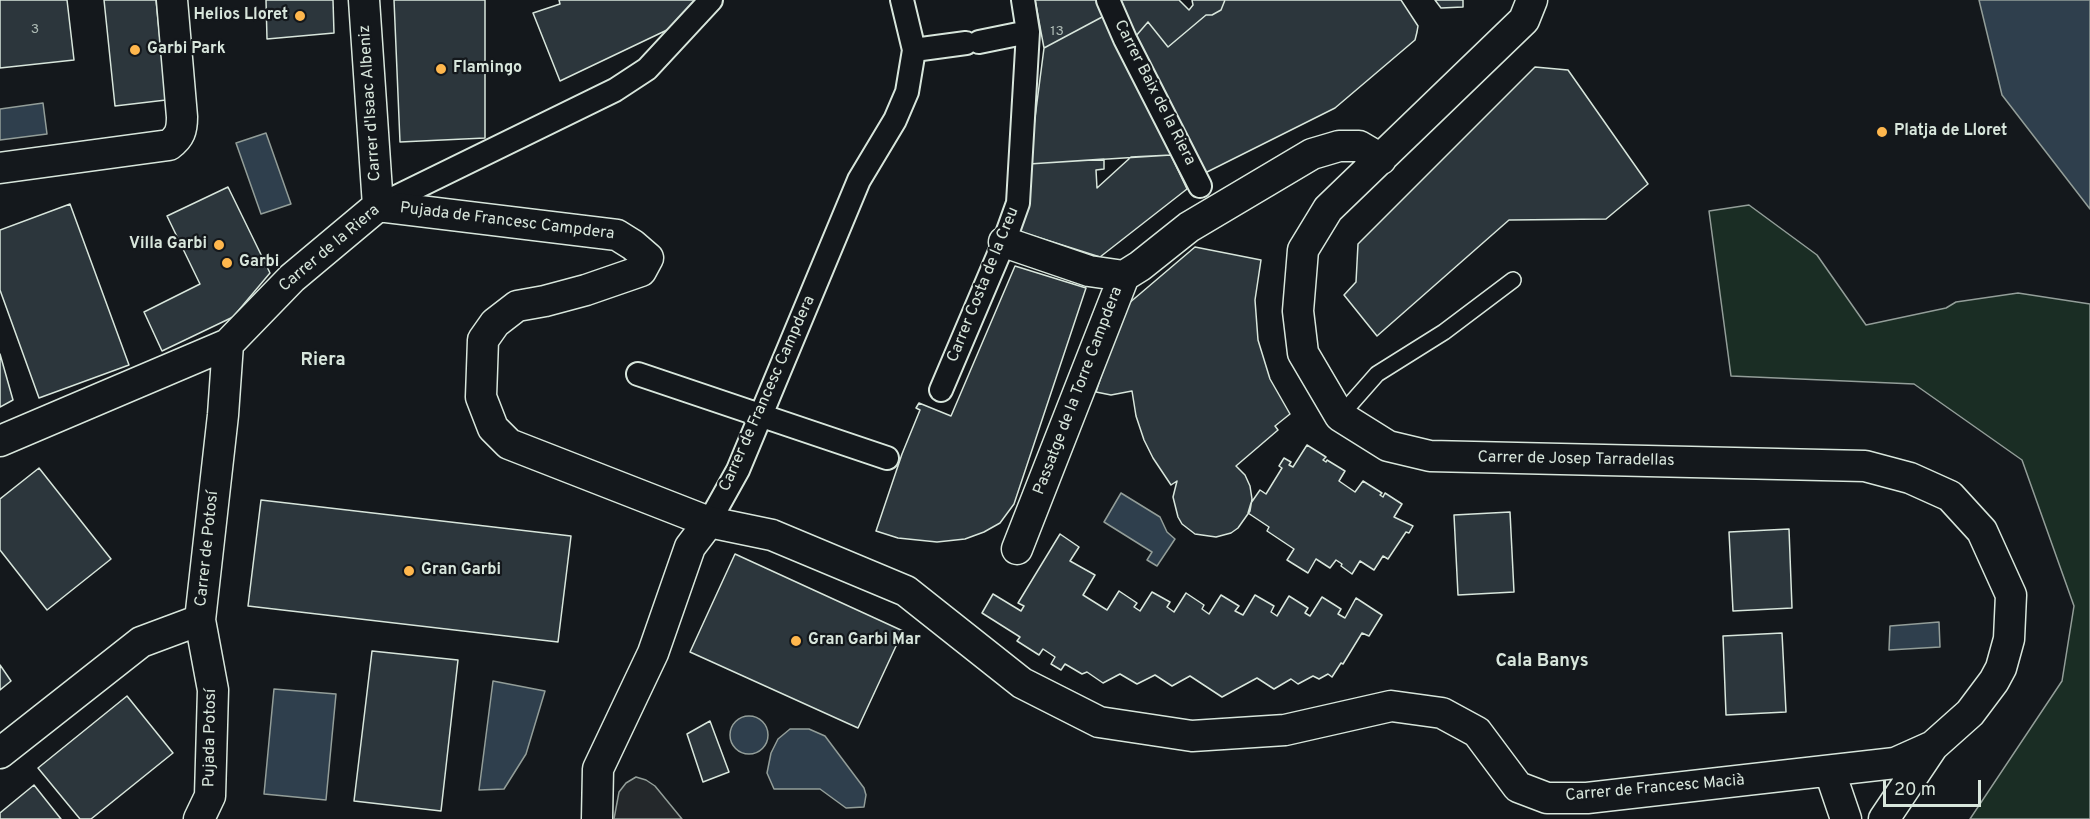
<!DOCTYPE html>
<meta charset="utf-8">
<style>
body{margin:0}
#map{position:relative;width:2090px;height:819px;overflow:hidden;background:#14181c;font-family:Overpass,sans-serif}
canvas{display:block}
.scale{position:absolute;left:1883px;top:780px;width:98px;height:27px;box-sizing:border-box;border:3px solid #d8e6dc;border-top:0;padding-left:8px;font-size:18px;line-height:21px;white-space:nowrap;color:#d8e6dc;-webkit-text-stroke:4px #14181c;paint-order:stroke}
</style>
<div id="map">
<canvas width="2090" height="819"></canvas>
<div class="scale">20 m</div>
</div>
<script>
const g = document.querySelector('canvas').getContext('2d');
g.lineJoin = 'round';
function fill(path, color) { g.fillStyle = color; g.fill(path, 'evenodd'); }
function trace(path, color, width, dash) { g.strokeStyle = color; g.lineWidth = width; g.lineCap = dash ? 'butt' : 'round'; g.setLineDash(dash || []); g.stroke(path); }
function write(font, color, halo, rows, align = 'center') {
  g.font = font + ' Overpass,sans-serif'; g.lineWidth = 4.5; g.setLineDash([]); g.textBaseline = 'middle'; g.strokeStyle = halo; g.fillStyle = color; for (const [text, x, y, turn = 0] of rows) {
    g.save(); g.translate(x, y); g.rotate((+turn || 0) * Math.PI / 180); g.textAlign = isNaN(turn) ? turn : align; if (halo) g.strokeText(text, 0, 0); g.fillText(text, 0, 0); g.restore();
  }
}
const green = new Path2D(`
 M1749,205l68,50 49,70 80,-17 10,-6 62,-9 72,11v515h-120l92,-138 12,-75 -52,-146 -108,-76 -183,-8 -22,-165z`);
fill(green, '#1a2d24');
trace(green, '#939e99', 1.5);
const parking = new Path2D(`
 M636,777l10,3 9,6 27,33h-68l5,-27 7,-9z`);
fill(parking, '#24282b');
trace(parking, '#939e99', 1.5);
const water = new Path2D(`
 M1979,0h111v209l-88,-114z
 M43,103l4,31 -47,6v-31z
 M266,133l25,71 -30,10 -25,-71z
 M1121,493l39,24 7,15 8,7 -18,27 -10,-6 5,-8 -48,-30z
 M1939,622l1,25 -51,3 1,-24z
 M493,681l52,10 -19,63 -22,35 -25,1z
 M274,689l62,5 -10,106 -62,-6z
 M730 735a19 19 0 1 1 38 0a19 19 0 1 1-38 0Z
 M809,729l16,7 39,52 2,7 -2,12 -18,1 -26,-19h-46l-7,-16 4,-20 7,-14 12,-10z`);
fill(water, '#2f3f4d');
trace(water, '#939e99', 1.5);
const building = new Path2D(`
 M0,0h67l7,60 -74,8z
 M104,0h52l10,100 -51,6z
 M266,0h67l1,33 -67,6z
 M394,0h91v138l-85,4z
 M559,0h138l-30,30 -107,51 -27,-68 27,-9z
 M1035,0h63l6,16 -60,32z
 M1115,0h64l10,10 4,-5 -1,-5h33l-4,10 -9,5h-6l-38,32 -20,-25 -13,15z
 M1225,0h176l17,26 -1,6 -2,8 -80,68 -132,66 -68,-137 13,-15 20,25 38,-32h6l9,-5z
 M1435,0h28v7l-22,1z
 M1104,16l67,139 -142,9 15,-116z
 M1535,67l33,3 80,114 -42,35 -97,1 -132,116 -33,-41 12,-13 2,-38z
 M1171,155l16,34 -87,68 -82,-26 11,-67 75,-5v10l-8,1 1,18 34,-31z
 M228,187l42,86 -37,44 -71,34 -18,-39 56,-28 -33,-68z
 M70,204l59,161 -90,33 -39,-108v-60z
 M1195,247l66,13 -6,40 3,40 12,39 20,35 -15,12 3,4 -42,36 9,9 5,11 2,13 -2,12 -12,17 -7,5 -15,4 -21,-3 -13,-10 -4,-7 -5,-20 4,-16 -6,4 -18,-27 -9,-18 -8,-24 -4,-25 -21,4 -15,-3 19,-59 13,-29z
 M1015,266l71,22 -72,216 -14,19 -16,9 -19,7 -28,3 -39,-4 -22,-7 26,-77 18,-44 -4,-2 3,-5 32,13z
 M0,354l13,46 -13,7z
 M1307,445l19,12 -3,3 3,2 1,-2 18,11 -6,10 16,11 8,-11 19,12 -2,2 3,2 2,-4 17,11 -8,13 19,9 -4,7 -3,-1 -18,27 -5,-3 -9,14 -14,-9 -8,13 -11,-8 1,-2 -6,-4 -6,8 -14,-9 -8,14 -21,-13 7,-11 -27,-18 2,-4 -21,-14 3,-10 9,-13 6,4 16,-26 -3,-2 5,-8 7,4 -2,3 4,2z
 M39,468l72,91 -64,51 -47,-60v-51z
 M261,500l310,36 -13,106 -310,-36z
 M1510,512l4,80 -56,3 -4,-80z
 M1789,529l3,79 -59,3 -4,-79z
 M1060,534l19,13 -9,14 25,14 -12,20 24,15 12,-19 18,12 -3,4 6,4 12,-19 18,10 -3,5 7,5 12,-19 18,12 -2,4 7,5 12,-19 18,11 -4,5 8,4 12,-20 19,11 -3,6 6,4 12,-20 19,12 -3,5 5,3 12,-19 19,12 -3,5 7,4 11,-20 26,17 -13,21 -7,-3 -19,31 -2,-1 -9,14 -4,-3 -9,5 -6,-3 -15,8 -7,-5 -17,10 -17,-11 -35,19 -32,-21 -18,10 -17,-11 -18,9 -17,-10 -17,9 -16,-11 -5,2 -17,-10 -4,6 -10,-6 4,-7 -12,-8 -4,6 -22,-14 3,-4 -38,-24 11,-19 28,17 3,-5 -6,-3z
 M735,554l168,77 -45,97 -168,-76z
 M1782,633l4,79 -60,3 -3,-79z
 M372,651l86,9 -17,151 -87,-10z
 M0,665l11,16 -11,9z
 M127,696l46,57 -82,66h-11l-42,-51z
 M710,721l19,51 -26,10 -16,-48z
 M34,785l27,34h-61v-6z`);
fill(building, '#2c363c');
trace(building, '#d8e6dc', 1.5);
const service = new Path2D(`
 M1340,416l37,-42 67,-42 69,-52`);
const pedestrian = new Path2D(`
 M1108,0l17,39 75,147
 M979,42l49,-10
 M914,50l52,-7
 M378,206l237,-116 32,-21 64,-69
 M638,374l249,84
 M941,390l63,-148 14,-39 10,-171 -5,-32
 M709,522l29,-52 121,-290 36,-60 12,-28 7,-42 -12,-50`);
const minor = new Path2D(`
 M364,0l14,206
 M1532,0l-8,20 -196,189 -25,41 -5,61 5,42 37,63 48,30 42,10 435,10 45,12 40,18 32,35 29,64 -2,44 -8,29 -7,13 -24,32 -37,33 -49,73
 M0,168l169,-23c11,-8 13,-15 13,-28l-10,-117
 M378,206l239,29 16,10 15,13 -7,13 -55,19 -41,11 -28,5 -22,17 -12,17 -2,57 12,31 16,16 200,78 63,13 134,56 116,92 77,39 93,14 93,-6 106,-24 51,7 35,19 41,55 29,11h40l308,-35 38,-17
 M1004,242l85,29 35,5
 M0,441l228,-97 64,-66 86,-72
 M1017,549l107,-273 16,-10 49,-39 123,-73 27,-8h20l22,13
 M0,753l141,-111 59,-22 23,-205 5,-71
 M1830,772l16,47
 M199,819l11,-23 3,-106 -13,-70
 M597,819l1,-50 55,-116 37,-106 19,-25`);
trace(service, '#d8e6dc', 18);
trace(pedestrian, '#d8e6dc', 26);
trace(minor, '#d8e6dc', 33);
trace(service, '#14181c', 15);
trace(pedestrian, '#14181c', 22);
trace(minor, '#14181c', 30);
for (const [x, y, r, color] of [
 [300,16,6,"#ffb74d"],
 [135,50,6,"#ffb74d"],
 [441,69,6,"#ffb74d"],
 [1882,132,6,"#ffb74d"],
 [219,245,6,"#ffb74d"],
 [227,263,6,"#ffb74d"],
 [409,571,6,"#ffb74d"],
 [796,641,6,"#ffb74d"]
]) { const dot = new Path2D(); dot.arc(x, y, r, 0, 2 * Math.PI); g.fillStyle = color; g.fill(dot); trace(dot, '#14181c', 2); }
write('14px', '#adbab4', null, [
 ["3",35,30],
 ["13",1057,32]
]);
write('bold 16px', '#d8e6dc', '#14181c', [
 ["Helios Lloret",288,16,"right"],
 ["Garbi Park",147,50],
 ["Flamingo",453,69],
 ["Platja de Lloret",1894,132],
 ["Villa Garbi",207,245,"right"],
 ["Garbi",239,263],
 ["Gran Garbi",421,571],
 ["Gran Garbi Mar",808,641]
], 'left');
write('16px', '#d8e6dc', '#14181c', [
 ["Carrer Baix de la Riera",1154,93,63],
 ["Carrer d'Isaac Albeniz",371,103,-94],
 ["Pujada de Francesc Campdera",507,222,7],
 ["Carrer de la Riera",330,249,-40],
 ["Carrer Costa de la Creu",984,285,-68],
 ["Passatge de la Torre Campdera",1079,391,-69],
 ["Carrer de Francesc Campdera",768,394,-66],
 ["Carrer de Josep Tarradellas",1576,460,1],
 ["Carrer de Potosí",208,549,-84],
 ["Pujada Potosí",211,738,-89],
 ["Carrer de Francesc Macià",1655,789,-5]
]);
write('bold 18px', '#d8e6dc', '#14181c', [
 ["Riera",323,361],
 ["Cala Banys",1542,662]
]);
</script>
